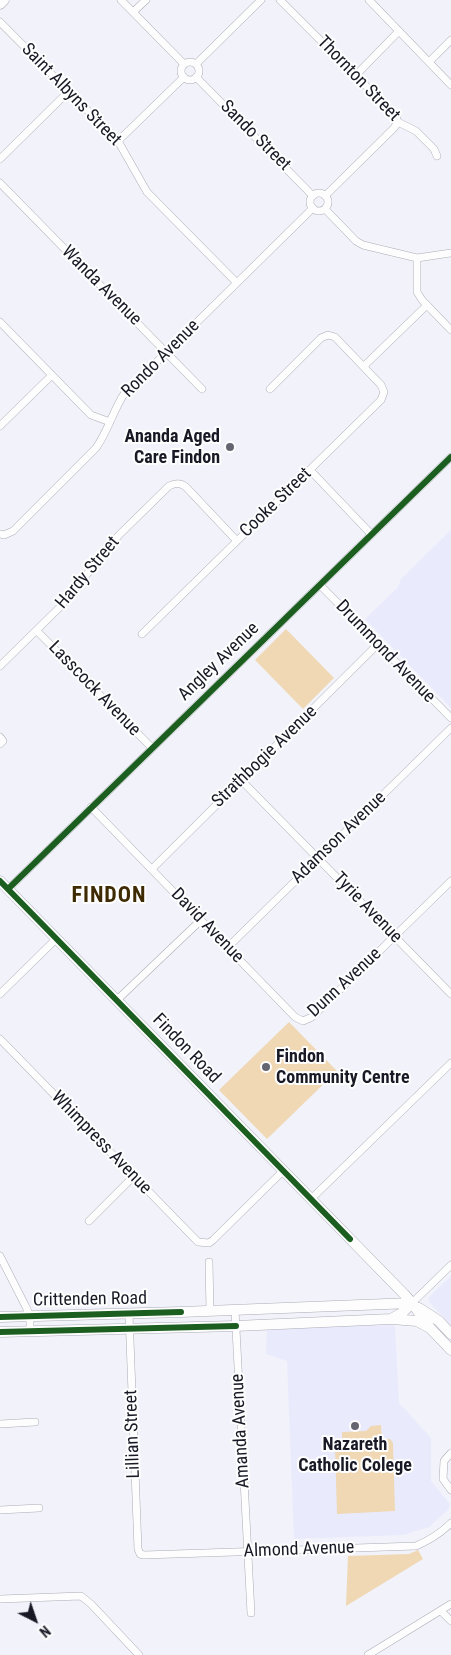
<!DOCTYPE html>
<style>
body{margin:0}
#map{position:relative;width:451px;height:1655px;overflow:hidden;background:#f2f2fa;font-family:"Roboto Condensed",sans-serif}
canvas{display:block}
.north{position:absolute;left:10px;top:1595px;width:50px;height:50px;-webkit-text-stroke:4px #fefefe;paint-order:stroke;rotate:139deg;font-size:14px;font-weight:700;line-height:20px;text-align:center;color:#181925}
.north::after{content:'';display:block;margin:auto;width:18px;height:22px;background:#181925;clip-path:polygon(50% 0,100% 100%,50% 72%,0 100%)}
</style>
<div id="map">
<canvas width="451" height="1655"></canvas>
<div class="north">N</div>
</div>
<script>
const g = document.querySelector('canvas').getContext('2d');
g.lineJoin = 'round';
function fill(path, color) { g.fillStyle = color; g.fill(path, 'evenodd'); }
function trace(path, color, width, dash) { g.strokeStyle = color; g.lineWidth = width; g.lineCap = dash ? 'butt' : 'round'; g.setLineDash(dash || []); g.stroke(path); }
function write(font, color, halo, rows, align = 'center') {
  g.font = font + ' "Roboto Condensed",sans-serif'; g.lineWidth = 4; g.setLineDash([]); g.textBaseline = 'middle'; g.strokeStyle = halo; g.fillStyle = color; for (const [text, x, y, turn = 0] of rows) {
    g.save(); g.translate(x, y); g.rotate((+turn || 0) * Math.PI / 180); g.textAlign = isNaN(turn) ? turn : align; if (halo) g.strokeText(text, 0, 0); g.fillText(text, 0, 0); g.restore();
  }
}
fill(new Path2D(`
 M451,530v178l-86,-89 33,-32 3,-8z
 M451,1276v49l-21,-22 -2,-5z
 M395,1325l4,78 32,35v43l19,23 -1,5 -20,18 -26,8 -109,4 -7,-178 -21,-7 1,-27z`), '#e9ebfd');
fill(new Path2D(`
 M286,629l48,49 -31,31 -48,-49z
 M289,1022l48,49 -70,68 -48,-49z
 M381,1425l1,14h8l3,4 2,68 -58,3 -2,-66 7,-7v-9l24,-1 5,-5z
 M418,1550l5,9 -77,47 2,-50 61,-2z`), '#efd8b3');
const minor = new Path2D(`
 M121,0l63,64
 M280,0l116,116 2,6 18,9 18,18 3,7
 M369,0l82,85
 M133,12l13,-12
 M0,22l118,119 29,51 90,91
 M429,62l22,-22
 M181 71a9 9 0 1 1 18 0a9 9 0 1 1-18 0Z
 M196,64l65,-64
 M356,75l43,-44
 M196,77l117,119
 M118,141l66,-64
 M0,159l69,-68
 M0,183l202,206
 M310 202a9 9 0 1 1 18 0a9 9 0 1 1-18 0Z
 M325,196l69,-68 4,-6
 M325,209l31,32 7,4 54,13 34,-5
 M417,258v34l5,8 29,30
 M0,322l91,93 19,7
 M364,366l63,-61
 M0,426l52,-51
 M310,470l61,64
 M0,534l4,1 9,-4 83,-83c12,-17 17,-37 28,-54l189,-186
 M320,585l131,133
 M37,631l115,117
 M142,634l239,-234 3,-8 -3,-7 -46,-48 -7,-2 -7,3 -51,51
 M0,666l60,-59 59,-72 50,-49c6,-3 11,-4 17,1l51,54
 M0,737l3,4 -3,3
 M241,780l210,214
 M91,807l204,210 8,4 9,-4 139,-136
 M152,869l226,-225
 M8,889l443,-432
 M227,948l224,-220
 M0,994l56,-55
 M117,1000l84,-80
 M0,1039l198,203 11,1 4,-3 70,-69
 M311,1199l140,-136
 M89,1221l45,-45
 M0,1256l26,51 4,9v15
 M209,1262l1,49
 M412,1303l39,-38
 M235,1310l16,303
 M129,1314l9,235 2,5 4,1 272,-9c14,-6 24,-12 35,-23
 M0,1424l35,-2
 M451,1453l-7,8 -1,18 8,11
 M0,1510l39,-2
 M0,1599l81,-3 10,8 48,51
 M441,1611l10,10
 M368,1655l83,-51`);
const secondary = new Path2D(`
 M0,4l4,-4
 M0,881l404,413 8,9 18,25 21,22
 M419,1308l20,13 12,13
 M0,1317l181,-5 231,-9
 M392,1319l25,2 11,6
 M0,1332l236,-6 155,-7 11,-6 10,-10`);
trace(minor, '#abacb5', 8);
trace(secondary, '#abacb5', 11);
trace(minor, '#fdfdfe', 7);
trace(secondary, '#fdfdfe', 10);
trace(new Path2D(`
 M0,881l350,358
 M8,889l443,-432
 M0,1317l181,-5
 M0,1332l236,-6`), '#1b5e20', 6);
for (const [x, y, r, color] of [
 [230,447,5,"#646570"],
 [266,1067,5,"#646570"],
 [355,1426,5,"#646570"]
]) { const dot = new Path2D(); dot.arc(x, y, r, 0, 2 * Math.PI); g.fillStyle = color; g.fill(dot); trace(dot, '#fefefe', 2); }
write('18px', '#181925', '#fefefe', [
 ["Thornton Street",358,79,46],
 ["Saint Albyns Street",71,95,46],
 ["Sando Street",255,136,45],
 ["Wanda Avenue",101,286,45],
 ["Rondo Avenue",161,359,-45],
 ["Cooke Street",276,503,-44],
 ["Hardy Street",88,573,-50],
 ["Drummond Avenue",385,652,46],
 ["Angley Avenue",219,662,-44],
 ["Lasscock Avenue",94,689,46],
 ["Strathbogie Avenue",265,757,-44],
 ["Adamson Avenue",339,838,-44],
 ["Tyrie Avenue",367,908,46],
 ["David Avenue",207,926,46],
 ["Dunn Avenue",345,983,-43],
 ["Findon Road",186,1049,46],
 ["Whimpress Avenue",101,1143,46],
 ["Crittenden Road",90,1300,-1],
 ["Amanda Avenue",241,1431,-93],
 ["Lillian Street",133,1434,-92],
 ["Almond Avenue",299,1550,-2]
]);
write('bold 18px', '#181925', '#fefefe', [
 ["Ananda Aged",220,437],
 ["Care Findon",220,458],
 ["Findon",276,1057,"left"],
 ["Community Centre",276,1078,"left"],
 ["Nazareth",355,1445,"center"],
 ["Catholic Colege",355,1466,"center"]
], 'right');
g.letterSpacing = '1px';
write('bold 22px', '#3e2b03', '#fefefe', [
 ["FINDON",109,896]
]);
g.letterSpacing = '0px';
</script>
